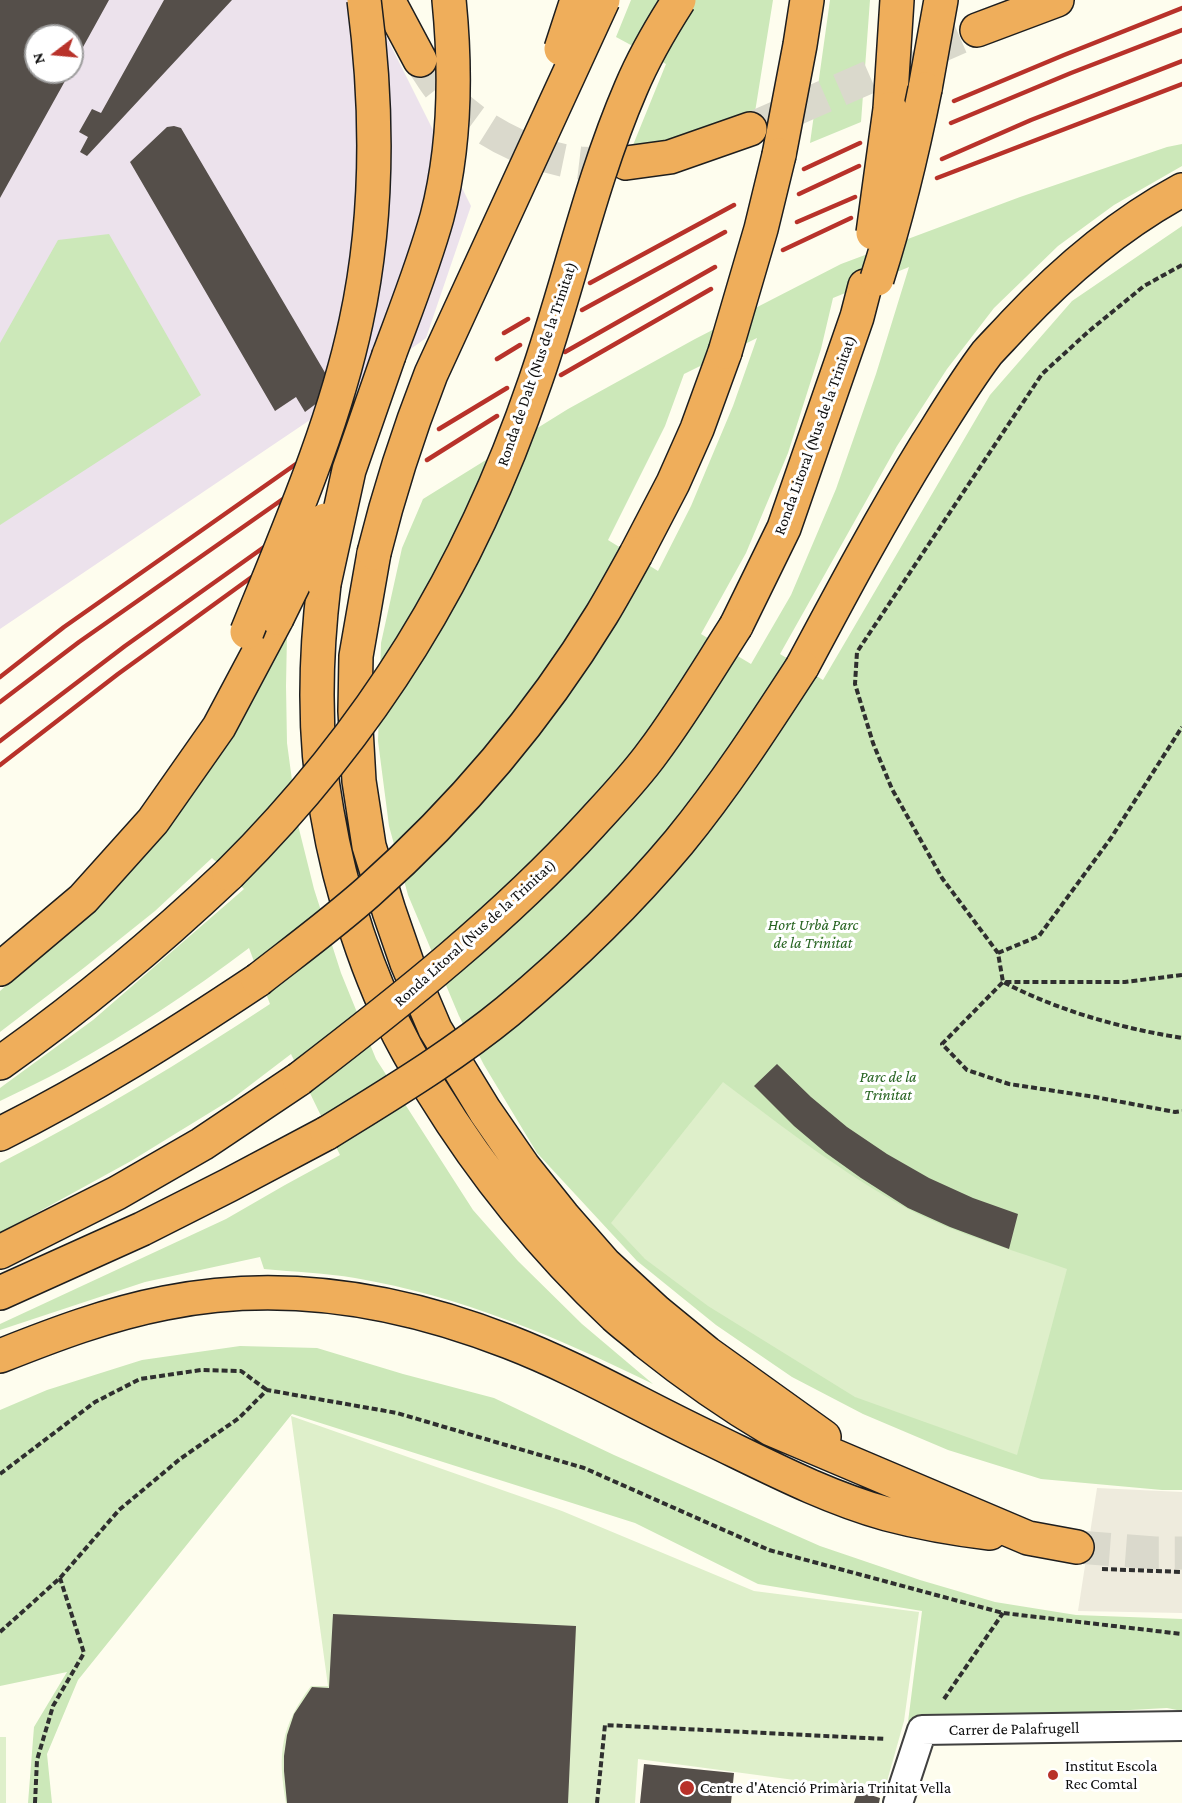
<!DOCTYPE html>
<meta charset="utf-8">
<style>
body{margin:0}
#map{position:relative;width:1182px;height:1803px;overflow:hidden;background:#fefdee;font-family:"Crimson Pro",serif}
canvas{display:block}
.north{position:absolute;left:24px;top:24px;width:60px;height:60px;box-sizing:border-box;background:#fff;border:2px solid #9e9e9e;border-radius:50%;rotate:254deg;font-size:16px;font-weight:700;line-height:24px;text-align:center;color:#0d0d0d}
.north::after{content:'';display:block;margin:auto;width:21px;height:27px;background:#b8322a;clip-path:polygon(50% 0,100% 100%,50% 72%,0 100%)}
</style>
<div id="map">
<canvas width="1182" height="1803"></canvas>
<div class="north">N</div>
</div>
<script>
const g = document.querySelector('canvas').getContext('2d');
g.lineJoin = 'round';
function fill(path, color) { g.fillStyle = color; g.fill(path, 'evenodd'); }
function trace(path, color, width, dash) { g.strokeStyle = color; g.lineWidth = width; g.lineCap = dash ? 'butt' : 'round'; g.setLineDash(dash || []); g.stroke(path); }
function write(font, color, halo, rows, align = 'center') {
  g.font = font + ' "Crimson Pro",serif'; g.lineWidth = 6; g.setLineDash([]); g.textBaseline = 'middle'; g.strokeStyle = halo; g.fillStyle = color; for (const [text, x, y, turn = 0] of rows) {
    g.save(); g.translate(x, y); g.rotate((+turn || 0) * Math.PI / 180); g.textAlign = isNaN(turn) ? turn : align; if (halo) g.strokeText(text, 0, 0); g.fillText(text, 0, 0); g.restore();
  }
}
fill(new Path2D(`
 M0,0h368l103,206 -45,132 -79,57 -347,234zM36,36h36v36h-36z`), '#ece2ec');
fill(new Path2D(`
 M631,0h142l-18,112 -47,20 -77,18 35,-86 -50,-27z
 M830,0h40l-9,122 -51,21z
 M1182,144v22l-68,39 -56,41 -64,62 -47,61 -50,77 -117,208 43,26 167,-285 82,-94 110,-75v1264h-20l-121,-11 -93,-29 -85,-36 -71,-37 -76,-52 -79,-64 -100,-108 -53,-88 -25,-49 -51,-121 -19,-69 -11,-85 3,-98 21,-95 21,-49 145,-90 127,-70 146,-75 179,-67 147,-50zM909,267l-33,107 -40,115 -45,106 -40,69 -50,-30 45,-81 42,-100 33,-104 12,-51zM757,338l-24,68 -42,100 -33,65 -50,-31 57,-114 19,-52z
 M109,234l92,161 -201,130v-182l58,-103z
 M287,634l-1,52 1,57 11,82 16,64 27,84 35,86 97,151 45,51 64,63 71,60c-96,-47 -192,-88 -298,-106 -29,-5 -61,-6 -91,-9l-4,-12 -115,25 -145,48v-6l226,-105 59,-34 55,-30 -49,-101 -59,45 -101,62 -131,72v-70c94,-48 182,-101 270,-159l-21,-56c-58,44 -119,84 -183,120 -22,12 -44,22 -66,33v-13l93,-68 151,-131 -32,-31 -57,53 -70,56 -85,65v-41l43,-38z
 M240,1346l77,2 86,26 91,24 120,57 206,91 100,34 75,22 81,13 106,4v92l-15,-3 -259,14 14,-111 -164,-27 -123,-61 -343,-109 -214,266 -31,74 5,49h-24l6,-76 33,-55 -67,14v-276l47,-20 95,-30z`), '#cce8b9');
fill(new Path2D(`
 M723,1082c60,45 119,91 185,127 50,26 106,41 159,60l-50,186 -162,-58 -147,-91 -63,-47 -34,-36z
 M291,1416l271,95 192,80 165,21 -15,109 -20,71 -246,-33 -3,44h-349c-9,-50 -5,-77 25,-117h17z
 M0,1737h6v66h-6z`), '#deefca');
fill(new Path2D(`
 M1097,1488l85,4v121l-104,-2z`), '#eeebdd');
fill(new Path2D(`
 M0,0h109l-37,67v-31h-36v36h34l-70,126z
 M164,0h68l-145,156 -7,-4 8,-15 -9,-5 13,-23 9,4z
 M174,126l7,2 146,248 -6,24 -16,12 -9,-15 -21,14 -145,-249 37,-35z
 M777,1064l34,33 36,30 40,27 42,24 44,20 45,16 -9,35 -59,-22 -42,-19 -47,-30 -35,-25 -32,-27 -40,-40z
 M333,1614l243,12 -8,177h-281l-3,-32v-15l3,-21 7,-21 18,-27 17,1z
 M644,1764l90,9 -3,30h-91z
 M858,1791l22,7 -1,5h-25z`), '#554f4a');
trace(new Path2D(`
 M420,60c7,9 13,21 21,30 34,39 88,67 139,73 15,1 31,0 46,0
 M750,129l227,-99
 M1077,1547l78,6h27`), '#dad9cc', 33, [33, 16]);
const street = new Path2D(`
 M898,1803l24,-73 260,-4`);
const highway = new Path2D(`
 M388,0l32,60
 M977,30l80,-30
 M925,89l16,-89
 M890,109l7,-109
 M779,155l21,-110 7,-45
 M626,163l44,-6 80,-28
 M389,355c17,-46 35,-91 48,-138 18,-69 19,-147 12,-217
 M374,553l-18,103 -1,55 4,70 10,65 20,65 18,52 28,66 50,82 38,55 40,50 42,48 52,48 50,41 117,84
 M636,554l37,-71 24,-54 28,-77
 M324,584c-9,75 -11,152 3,228 13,78 41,166 79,236 8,15 17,29 26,43 51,83 112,158 183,225 10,9 21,17 31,26 40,32 81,61 125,87l257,109 49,9
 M736,626l48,-98 73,-211 8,-31
 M802,667c40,-75 80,-150 125,-223 19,-30 38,-62 60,-91 9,-10 19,-20 28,-30 49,-52 104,-99 167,-133
 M0,969l83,-70 70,-78 66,-94 58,-109
 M0,1063c81,-57 157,-121 229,-189
 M0,1134c90,-45 174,-98 258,-154
 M0,1252l117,-59 85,-49 97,-65
 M0,1293l142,-64 87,-44 98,-52
 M0,1356c53,-21 108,-42 165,-53 117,-24 234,-4 344,39 70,27 136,66 204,98 56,27 113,57 174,74 34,9 68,15 103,19`);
trace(street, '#404040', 32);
trace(highway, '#1e1e1e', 36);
trace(new Path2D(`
 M1182,265l-38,21 -55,45 -47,43 -185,278 -2,32 18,59 19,46 50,89 56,75 5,29c56,29 117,46 179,56
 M998,953l41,-17 72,-98 71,-111
 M1182,975l-57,7h-122l-61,62 25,26 42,14 86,13 80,15 7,-1
 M0,1474l95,-72 45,-23 61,-9 40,1 26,19
 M1102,1569l80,3
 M0,1632l60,-54 59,-68 61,-51 59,-41 28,-28 130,23 187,55 185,82 234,63 179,21
 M944,1699l59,-86
 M35,1803l2,-43 16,-54 31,-53 -24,-75
 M597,1803l8,-78 281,14`), '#2f2f2f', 4, [6, 3]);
trace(street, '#fff', 28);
trace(highway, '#efae5b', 33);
trace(new Path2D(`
 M954,101l110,-46 118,-47
 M951,123l120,-50 111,-43
 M942,159l89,-39 151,-59
 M804,169l56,-26
 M937,178l245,-94
 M799,194l60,-28
 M797,222l58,-25
 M783,250l68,-32
 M590,283l144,-78
 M582,310l143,-78
 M504,333l24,-14
 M565,352l150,-85
 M497,359l23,-14
 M561,375l150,-86
 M439,429l68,-41
 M427,460l70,-44
 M0,677l64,-50 232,-163
 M0,702l79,-60 204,-143
 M0,741l125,-95 142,-101
 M0,765l118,-91 138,-100`), '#b8322a', 4.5);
const highwayBridge = new Path2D(`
 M561,49l16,-49
 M873,233l17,-124
 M877,279c20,-63 35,-125 48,-190
 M725,352l36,-123 18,-74
 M374,553c15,-61 34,-120 57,-179l172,-374
 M324,584l25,-114 40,-115
 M277,618l48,-98
 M247,632c40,-99 87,-206 109,-310 23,-106 22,-215 8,-322
 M229,874c143,-142 241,-301 306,-492 34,-97 55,-199 96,-294 13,-31 30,-60 48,-88
 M258,980c37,-29 75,-57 110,-88 90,-80 171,-175 234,-278 12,-20 23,-40 34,-60
 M299,1079c103,-79 204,-159 292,-255 21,-23 44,-47 62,-72 30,-40 56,-84 83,-126
 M327,1133c61,-38 125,-76 181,-122 61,-51 120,-108 171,-169 45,-55 84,-115 123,-175`);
trace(highwayBridge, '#1e1e1e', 36, []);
trace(highwayBridge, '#efae5b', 33);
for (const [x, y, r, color] of [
 [1053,1775,6,"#b8322a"],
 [687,1788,8,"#b8322a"]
]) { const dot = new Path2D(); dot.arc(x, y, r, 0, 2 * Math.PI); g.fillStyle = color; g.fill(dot); trace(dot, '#fff', 2); }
write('16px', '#0d0d0d', '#fff', [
 ["Ronda de Dalt (Nus de la Trinitat)",537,364,-71],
 ["Ronda Litoral (Nus de la Trinitat)",815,435,-70],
 ["Ronda Litoral (Nus de la Trinitat)",475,933,-42],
 ["Carrer de Palafrugell",1014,1729,-1]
]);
write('italic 16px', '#266320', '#fff', [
 ["Hort Urbà Parc",813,925],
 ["de la Trinitat",813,943],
 ["Parc de la",888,1077],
 ["Trinitat",888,1095]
]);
write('16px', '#0d0d0d', '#fff', [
 ["Institut Escola",1065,1766],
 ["Rec Comtal",1065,1784],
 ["Centre d'Atenció Primària Trinitat Vella",700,1788]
], 'left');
</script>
